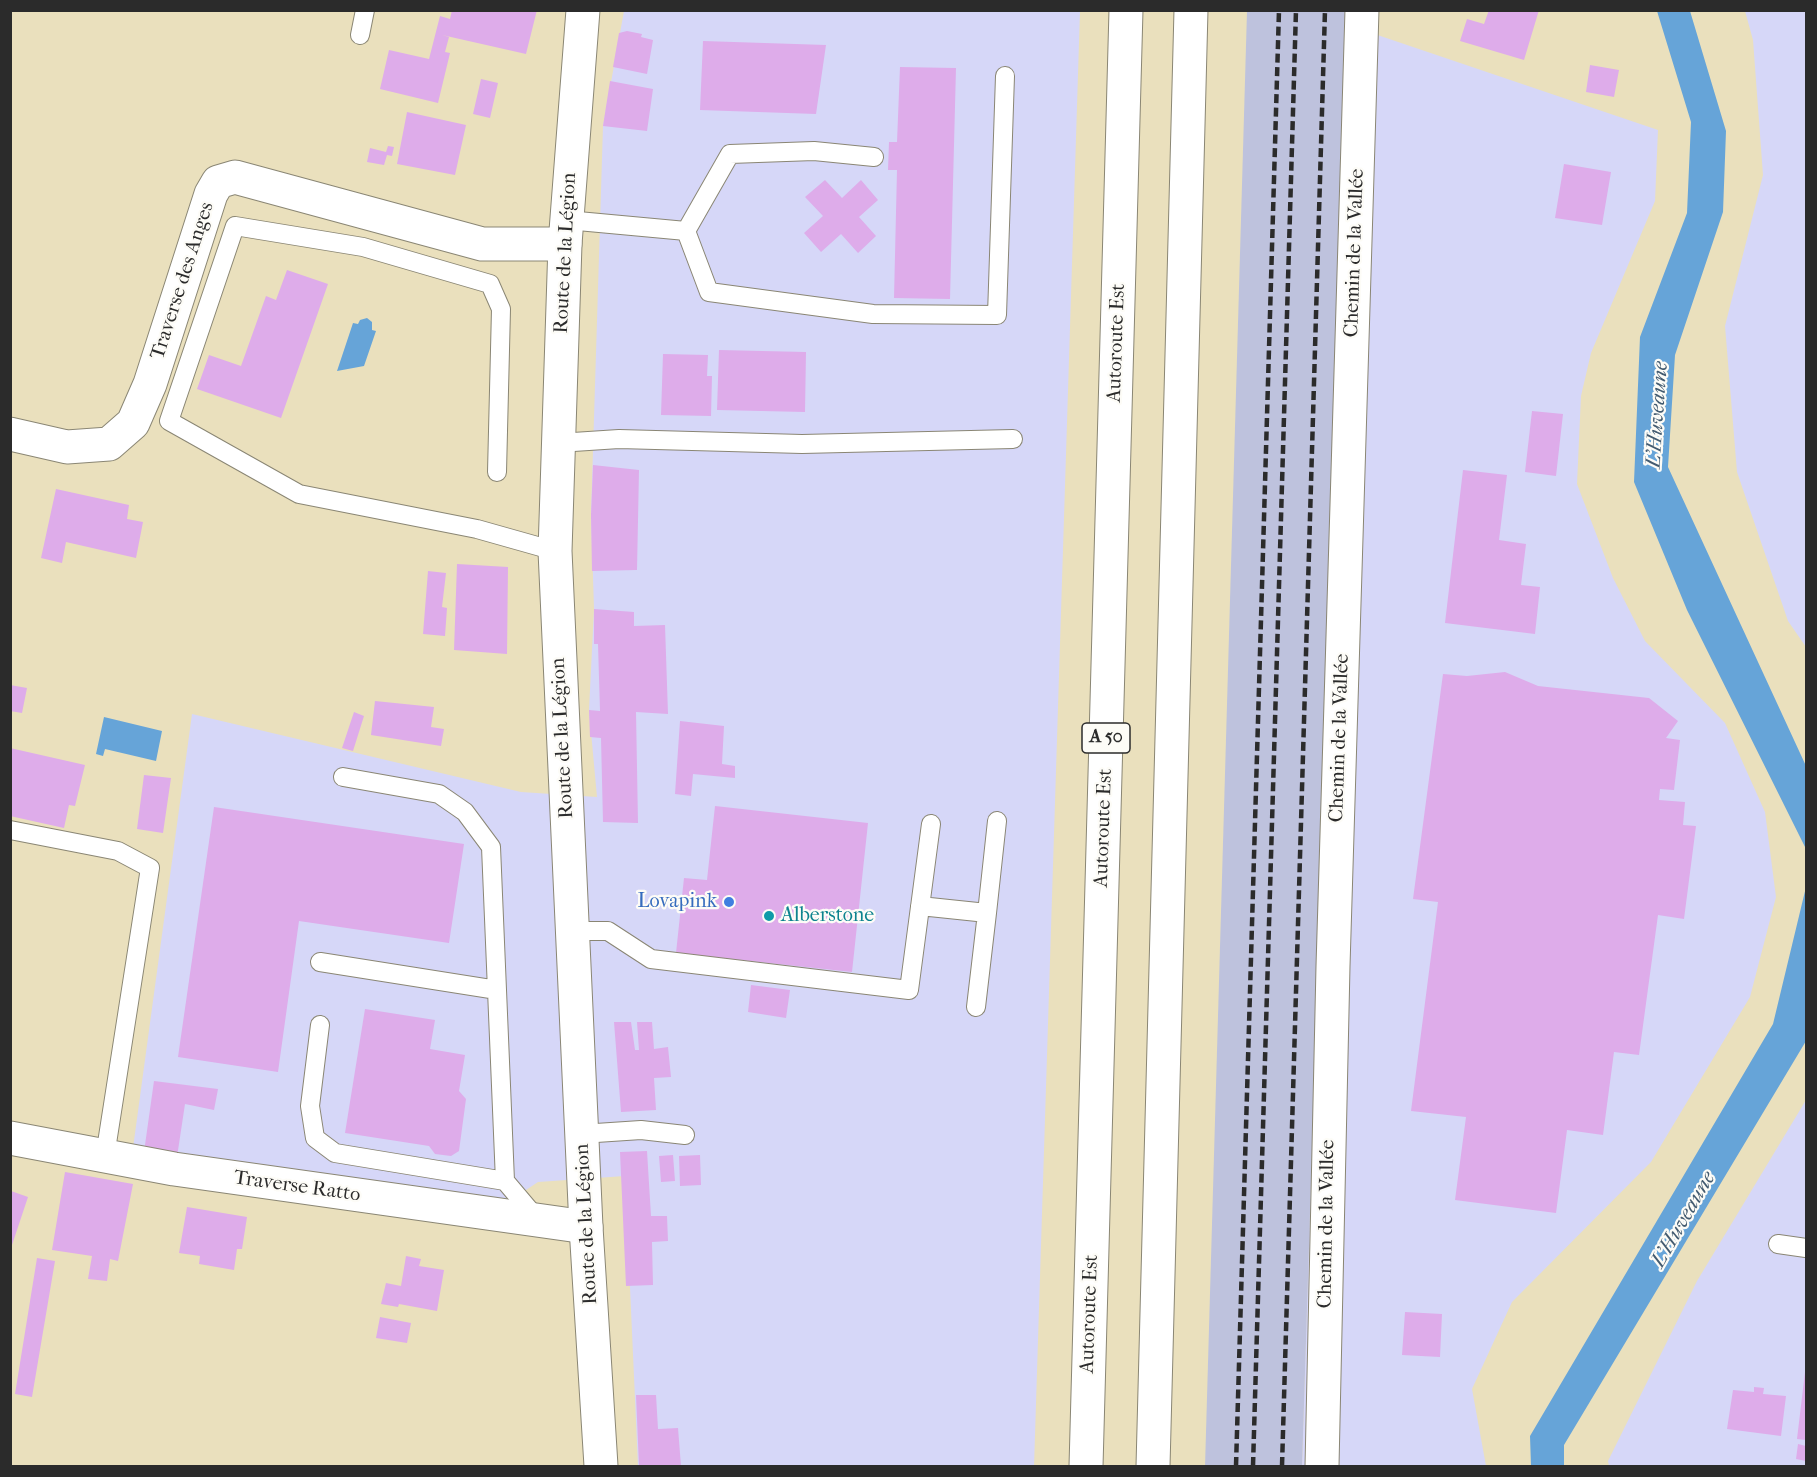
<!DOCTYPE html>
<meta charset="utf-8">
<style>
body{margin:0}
#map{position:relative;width:1817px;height:1477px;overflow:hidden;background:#eae0bd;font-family:"IM FELL French Canon",serif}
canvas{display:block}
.frame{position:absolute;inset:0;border:12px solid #2b2b2b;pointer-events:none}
</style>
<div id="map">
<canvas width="1817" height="1477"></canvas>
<div class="frame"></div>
</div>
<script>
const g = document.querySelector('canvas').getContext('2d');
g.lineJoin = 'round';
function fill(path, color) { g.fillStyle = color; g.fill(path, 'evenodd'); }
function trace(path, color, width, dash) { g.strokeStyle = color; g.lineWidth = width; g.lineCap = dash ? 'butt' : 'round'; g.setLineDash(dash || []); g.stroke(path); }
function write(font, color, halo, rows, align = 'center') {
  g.font = font + ' "IM FELL French Canon",serif'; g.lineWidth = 4.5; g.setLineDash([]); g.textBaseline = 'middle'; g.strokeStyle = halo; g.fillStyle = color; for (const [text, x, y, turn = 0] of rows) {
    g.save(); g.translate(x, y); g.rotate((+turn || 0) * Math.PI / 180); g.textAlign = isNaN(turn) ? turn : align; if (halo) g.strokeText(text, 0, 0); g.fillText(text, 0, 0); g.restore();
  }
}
fill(new Path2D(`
 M624,11h456l-46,1455h-396l-13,-290 -87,6 -42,28 -363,-62 59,-434 329,78 76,5 -8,-87 5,-101 -3,-94 12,-389z
 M1745,11h61v636l-18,-26 -51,-149 -12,-146 38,-151 -10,-135z
 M1345,24l313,106 -3,71 -64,152 -10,43 -4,88 36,94 32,63 80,82 40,89 11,85 -26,100 -99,165 -139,140 -40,87 14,77h-184z
 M1806,1100v366h-197l-1,-5 89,-180z`), '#d6d7f8');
fill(new Path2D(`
 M1247,11h99l-9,349 -35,1106h-97z`), '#bec2dd');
fill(new Path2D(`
 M1657,11h33l36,120 -3,81 -48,143 -7,112 138,299v83l-119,-239 -53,-128 6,-145 47,-124 4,-91z
 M367,318l5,4v8l4,1 -12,35 -27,5 16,-48 5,1 2,-4z
 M104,717l58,14 -6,30 -51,-12 -2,7 -7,-2z
 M1806,887v154l-242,404v21h-33l-1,-30 243,-412z`), '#66a4d8');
fill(new Path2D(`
 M452,10h85l-11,44 -84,-19 7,2 -4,15 5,1 -12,50 -58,-14 9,-39 40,9 11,-43 10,3z
 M1489,10h50l-15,50 -64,-19 7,-22 17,5z
 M627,31l15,3 -1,3 12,3 -6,34 -34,-7 6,-34z
 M703,41l123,4 -10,69 -116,-4z
 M1590,65l29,5 -5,27 -28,-5z
 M900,67l56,1 -6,231 -56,-1 3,-128h-9l1,-28h8z
 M481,79l17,4 -8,35 -17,-4z
 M610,81l43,8 -6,42 -44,-5z
 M407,112l59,13 -11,50 -58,-11z
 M388,146l6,1 -2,9 -5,-1 -3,10 -17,-3 3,-14 16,4z
 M1564,164l47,8 -9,53 -47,-7z
 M825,180l17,18 19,-18 17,20 -19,17 17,19 -18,17 -17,-19 -20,18 -17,-19 19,-17 -18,-19z
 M287,270l41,14 -47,134 -84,-29 12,-34 32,11 25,-70 10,4z
 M719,350l87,2 -1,60 -88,-2z
 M663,354l45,1 -1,21h5l-1,40 -50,-1z
 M1532,411l31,3 -7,62 -31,-4z
 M593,465l46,5 -2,100 -45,1 -1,-56z
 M1463,470l44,5 -8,65 27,4 -5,41 19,2 -5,47 -90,-11z
 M56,489l73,16 -2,14 16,3 -7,36 -70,-16 -4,21 -21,-5z
 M457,564l51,3 -1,87 -53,-4z
 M428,571l18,2 -4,34 5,1 -2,28 -22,-2z
 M594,609l40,3v14l31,-1 3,89 -32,-2 2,111 -35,-1 -2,-84 -11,-1 -1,-27 11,1 -2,-67h-4z
 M1505,672l33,14 111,12 29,23 -12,17 14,2 -6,50 -14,-1 -1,11 26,2 -2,23 13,1 -12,93 -26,-4 -19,140 -25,-3 -11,83 -36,-5 -11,83 -101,-13 11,-83 -55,-6 27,-209 -25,-3 30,-225 24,2z
 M10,685l17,3 -5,25 -12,-2z
 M375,701l59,6 -3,20 13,2 -3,17 -70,-11z
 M354,712l10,4 -11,35 -11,-3z
 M680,721l44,5 -2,38 13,2v12l-42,-4 -2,22 -16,-2z
 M10,748l75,17 -10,41 -6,-1 -5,23 -54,-12z
 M144,775l27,3 -8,55 -26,-4z
 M715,806l153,17 -16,149 -176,-19 8,-75 23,2z
 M214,807l250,37 -15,99 -150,-22 -21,151 -100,-15z
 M751,985l39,5 -4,28 -38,-6z
 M365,1009l70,11 -5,29 35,6 -6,36 7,8 -7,52 -8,5 -16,-2 -6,-8 -84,-13z
 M614,1022h17l4,28h4l-2,-28h15l2,27 14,-2 3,30 -17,1 2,32 -35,2z
 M154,1081l64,8 -4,21 -29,-6 -8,53 -33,-5z
 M647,1151l4,65h16l1,25 -16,1 1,43 -27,1 -6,-134z
 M673,1155l2,26 -14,1 -2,-26z
 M700,1155l1,30 -21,1 -1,-30z
 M65,1172l68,12 -15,77 -8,-2 -3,22 -19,-2 4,-23 -40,-6z
 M11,1191l17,6 -17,51 -1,-55z
 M187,1207l60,10 -5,32h-5l-3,21 -35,-6 1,-8 -21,-3z
 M406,1256l15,3 -2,7 25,4 -7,41 -38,-7 -1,3 -17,-3 5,-21 15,3z
 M37,1258l18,3 -23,136 -17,-3z
 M1405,1312l37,2 -2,43 -38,-2z
 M380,1317l31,6 -4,20 -31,-5z
 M1805,1372h1v68l-9,-1z
 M1754,1387l10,1 -1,6 23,2 -5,40 -54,-7 6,-39 21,2z
 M636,1395h20l2,34 20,-1 3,38h-42z
 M1798,1444l8,2v15l-10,-2z`), '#deacea');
const lane = new Path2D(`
 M360,35l5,-25
 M567,220l119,11 23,61 164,22 124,1 8,-239
 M686,231l44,-77 84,-3 60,6
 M558,443l61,-4 183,5 211,-5
 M497,472l4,-163 -11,-25 -127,-37 -128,-21 -66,195 130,73 178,35 78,22
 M343,777l96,17 26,18 26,35 14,334 33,39
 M10,830l108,21 32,17 -45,288
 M920,906l67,7 -11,94
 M987,913l10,-92
 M572,931h36l43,28 258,31 22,-166
 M320,962l177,28
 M320,1025l-10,81 5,32 20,15 170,28
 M581,1134l60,-4 44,5
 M1778,1244l28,4`);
const street = new Path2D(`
 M10,434l57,13 42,-3 24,-21 17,-39 61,-190 7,-12 17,-5 247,67h83
 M10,1138l164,31 412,58`);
const secondary = new Path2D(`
 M583,10l-18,234 -10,307 31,676 15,239
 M1322,1466l11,-500 29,-956`);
const highway = new Path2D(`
 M1086,1466l40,-1456
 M1153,1466l38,-1456`);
trace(lane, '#8a8674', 20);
trace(street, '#8a8674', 35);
trace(secondary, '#8a8674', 35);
trace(highway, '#8a8674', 35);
trace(lane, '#fff', 18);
trace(street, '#fff', 33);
trace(secondary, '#fff', 33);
trace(highway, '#fff', 33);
trace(new Path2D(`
 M1236,1466l43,-1456
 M1253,1466l43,-1456
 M1282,1466l43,-1456`), '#2b2b2b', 4.5, [9, 4.5]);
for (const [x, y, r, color] of [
 [729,902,6,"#3f7fe0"],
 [769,916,6,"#0f9aa8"]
]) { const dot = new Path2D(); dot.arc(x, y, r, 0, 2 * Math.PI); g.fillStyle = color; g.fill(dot); trace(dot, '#fdfcf7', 2); }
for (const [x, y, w] of [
 [1106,738,48]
]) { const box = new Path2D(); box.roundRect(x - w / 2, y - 15, w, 30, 4.5); g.fillStyle = '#fdfcf7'; g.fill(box); trace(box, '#2b2b2b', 1.5); }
write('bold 18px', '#2b2b2b', null, [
 ["A 50",1106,738]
]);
write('20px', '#2b2b2b', '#fdfcf7', [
 ["Route de la Légion",566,253,-87],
 ["Chemin de la Vallée",1355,253,-88],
 ["Traverse des Anges",183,281,-72],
 ["Autoroute Est",1117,343,-88],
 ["Route de la Légion",563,738,-93],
 ["Chemin de la Vallée",1340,738,-88],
 ["Autoroute Est",1104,828,-88],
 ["Traverse Ratto",297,1187,8],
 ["Route de la Légion",587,1224,-93],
 ["Chemin de la Vallée",1327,1224,-89],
 ["Autoroute Est",1090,1314,-88]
]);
write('20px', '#366cbe', '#fdfcf7', [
 ["Lovapink",717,902]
], 'right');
write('20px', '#0d838f', '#fdfcf7', [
 ["Alberstone",781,916]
], 'left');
write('italic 21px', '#435b70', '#fdfcf7', [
 ["L'Huveaune",1658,415,-86],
 ["L'Huveaune",1684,1220,-60]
]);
</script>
